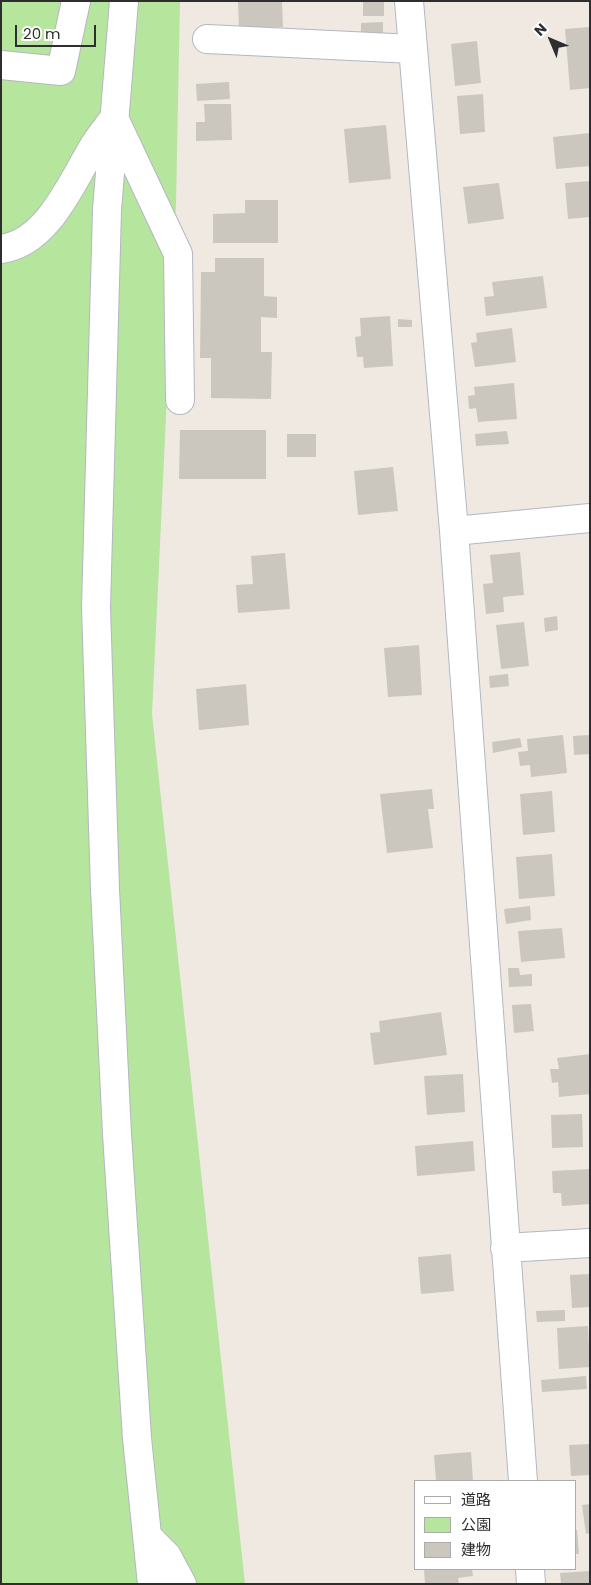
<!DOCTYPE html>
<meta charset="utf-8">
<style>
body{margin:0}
#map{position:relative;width:591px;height:1585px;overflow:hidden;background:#efe9e1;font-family:Poppins,"Noto Sans JP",sans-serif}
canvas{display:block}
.frame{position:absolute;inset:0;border:2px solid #2e2e2e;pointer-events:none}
.legend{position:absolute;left:414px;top:1480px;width:162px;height:90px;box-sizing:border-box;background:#fff;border:1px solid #ababab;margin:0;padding:6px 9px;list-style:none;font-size:15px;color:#2e2e2e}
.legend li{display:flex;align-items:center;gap:10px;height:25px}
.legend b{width:25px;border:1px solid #ababab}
.north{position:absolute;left:526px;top:15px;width:50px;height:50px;-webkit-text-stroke:4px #fff;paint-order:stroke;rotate:315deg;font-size:14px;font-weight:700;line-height:20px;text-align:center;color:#2e2e2e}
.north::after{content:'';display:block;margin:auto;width:18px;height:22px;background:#2e2e2e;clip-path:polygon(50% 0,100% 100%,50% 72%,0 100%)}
.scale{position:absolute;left:15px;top:25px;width:81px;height:22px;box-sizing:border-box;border:2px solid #2e2e2e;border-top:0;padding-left:6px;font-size:15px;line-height:18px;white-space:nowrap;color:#2e2e2e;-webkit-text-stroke:4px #fff;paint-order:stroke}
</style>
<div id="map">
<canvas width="591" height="1585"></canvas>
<div class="frame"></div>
<ul class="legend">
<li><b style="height:6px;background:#fff"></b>道路</li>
<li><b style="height:14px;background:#b6e59e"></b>公園</li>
<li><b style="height:14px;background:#cbc7bf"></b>建物</li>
</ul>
<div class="north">N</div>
<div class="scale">20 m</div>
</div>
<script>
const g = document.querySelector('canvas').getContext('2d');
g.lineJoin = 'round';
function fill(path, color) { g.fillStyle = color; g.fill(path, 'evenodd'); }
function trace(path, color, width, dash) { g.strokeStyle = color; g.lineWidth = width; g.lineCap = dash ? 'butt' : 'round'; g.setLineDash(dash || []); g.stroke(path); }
fill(new Path2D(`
 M1,1h179l-4,203 -24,510 93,870h-244z`), '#b6e59e');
fill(new Path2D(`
 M238,1h44l1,26 -44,2z
 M363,1h21v15h-21z
 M383,22v13h-22v-12z
 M590,27v61l-20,2 -5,-61z
 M477,41l4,42 -26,3 -4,-42z
 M229,82l1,17 -33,2 -1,-17z
 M483,94l2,38 -25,2 -3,-38z
 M204,104h27l1,36 -36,1v-19h9z
 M386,125l5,54 -42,4 -5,-54z
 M590,133v33l-34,3 -3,-32z
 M590,181v36l-22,2 -3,-36z
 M499,183l5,36 -36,5 -5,-37z
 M245,200h33v43h-65v-29l32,-1z
 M215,258h49v38l13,1v21l-16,-1v35h11l-1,47 -60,-1v-40h-11l1,-86h14z
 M543,276l4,32 -61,8 -2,-19 10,-1 -2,-14z
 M390,316l3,50 -29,2 -1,-11h-6l-2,-20 6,-1 -1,-18z
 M398,319l14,1v7h-14z
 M512,328l4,34 -41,5 -4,-24 6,-1 -1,-9z
 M514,383l3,36 -39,3 -2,-14 -7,1 -1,-13 7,-1 -1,-8z
 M180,430h86v49h-87z
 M507,431l2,13 -33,2 -1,-12z
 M287,434h29v23h-29z
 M393,467l5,44 -40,4 -4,-44z
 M520,552l4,43 -21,2 1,15 -18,2 -3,-30 10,-1 -3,-28z
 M285,553l5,56 -52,4 -2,-28 17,-1 -2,-28z
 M557,616l1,14 -13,2 -1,-14z
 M524,622l5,44 -28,3 -5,-44z
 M419,645l3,50 -34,2 -4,-49z
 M508,674l1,12 -19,2 -1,-12z
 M246,684l3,41 -50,5 -3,-41z
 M563,735l4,38 -36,4 -1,-12 -10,1 -2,-14 10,-1 -1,-12z
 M589,735l1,19 -16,1 -1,-19z
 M520,738l2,9 -29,6 -1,-11z
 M432,789l2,20h-6l5,39 -46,5 -7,-59z
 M552,791l3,41 -32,3 -3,-41z
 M552,854l3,42 -36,3 -3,-42z
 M530,906l1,14 -25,4 -2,-15z
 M562,928l3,30 -44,4 -3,-31z
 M508,968h11l1,7 12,-1v12l-23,1z
 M531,1004l3,27 -20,2 -2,-28z
 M441,1012l6,43 -73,10 -4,-32 10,-1 -1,-11z
 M590,1054v40l-31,3 -1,-15 -6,1 -2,-14h9l-2,-11z
 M463,1074l2,38 -38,3 -3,-39z
 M582,1114l1,33 -31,1 -1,-33z
 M473,1141l2,30 -58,5 -2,-30z
 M590,1169v35l-28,2 -1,-13h-8l-1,-22z
 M451,1254l3,37 -33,3 -3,-37z
 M590,1274v33l-18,1 -2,-33z
 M565,1310v11l-28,1 -1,-11z
 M588,1326l2,41 -31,2 -2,-41z
 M586,1376l1,13 -45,3 -1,-12z
 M590,1444v31l-19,1 -2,-31z
 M471,1452l2,29h-37l-2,-26z
 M590,1504v29l-4,1 -4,-29z
 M575,1530h2l2,24h-4z
 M424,1569h48l1,7 -15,2 1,6h-34z
 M590,1571v13h-29l-1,-11z`), '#cbc7bf');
const minor = new Path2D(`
 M124,1l-17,209 -11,397 9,282 12,245 20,304 15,146
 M409,1l45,530 69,950
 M207,39l206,10
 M1,65l60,6 15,-70
 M1,249c46,-6 70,-65 91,-100 6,-11 15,-21 22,-31l64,136 2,146
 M454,531l136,-13
 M505,1248l85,-5
 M147,1536l20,20 15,28
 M530,1569l1,15`);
trace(minor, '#b4b7c1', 30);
trace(minor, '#fff', 28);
</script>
